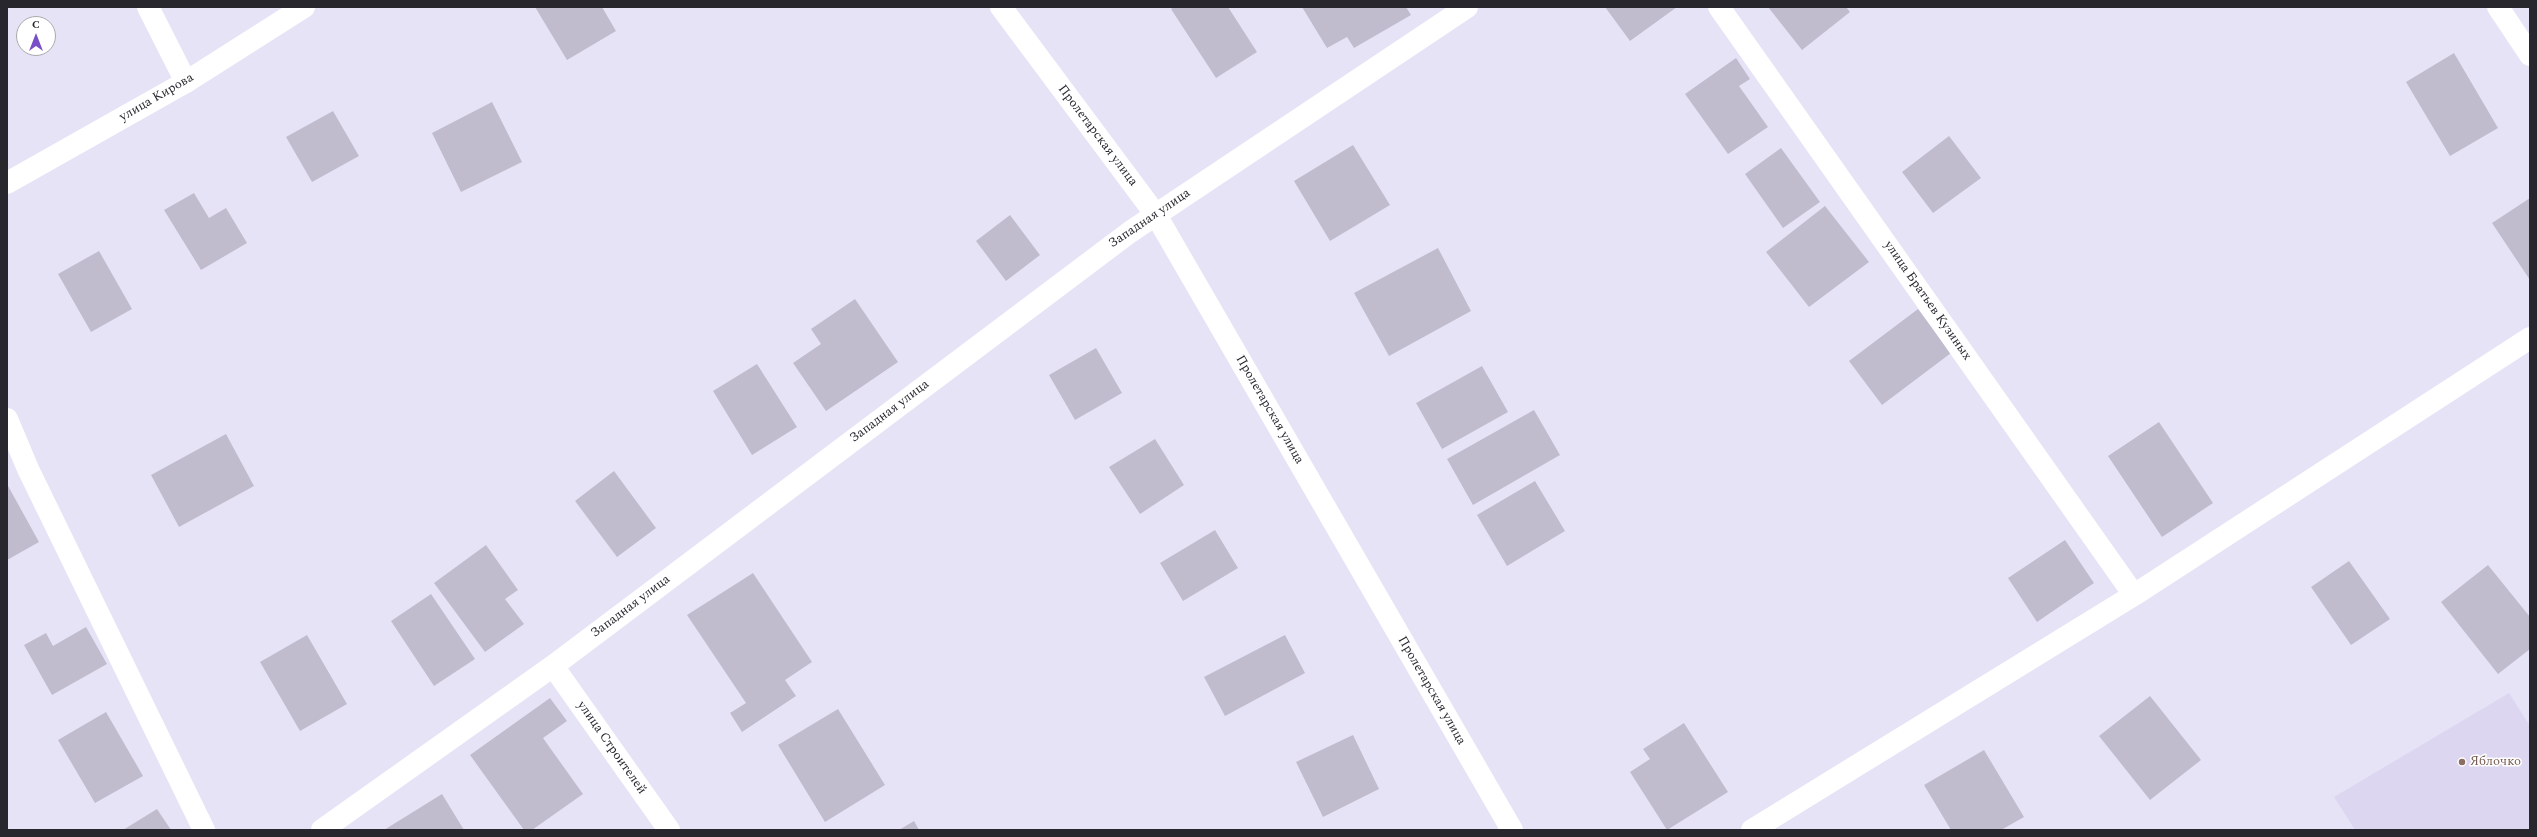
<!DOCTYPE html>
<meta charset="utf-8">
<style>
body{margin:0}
#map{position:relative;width:2537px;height:837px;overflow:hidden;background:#e7e3f7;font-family:Spectral,serif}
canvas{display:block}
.frame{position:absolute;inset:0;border:8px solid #29272e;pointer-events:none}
.north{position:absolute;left:16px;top:16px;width:40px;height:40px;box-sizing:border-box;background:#fff;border:1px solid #a9a9ab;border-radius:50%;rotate:0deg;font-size:11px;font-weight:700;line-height:16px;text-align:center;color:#29272e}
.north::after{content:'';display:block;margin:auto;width:14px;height:18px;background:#794fc8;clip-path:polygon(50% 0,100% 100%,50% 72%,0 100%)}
</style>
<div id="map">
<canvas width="2537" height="837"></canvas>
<div class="frame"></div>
<div class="north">С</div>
</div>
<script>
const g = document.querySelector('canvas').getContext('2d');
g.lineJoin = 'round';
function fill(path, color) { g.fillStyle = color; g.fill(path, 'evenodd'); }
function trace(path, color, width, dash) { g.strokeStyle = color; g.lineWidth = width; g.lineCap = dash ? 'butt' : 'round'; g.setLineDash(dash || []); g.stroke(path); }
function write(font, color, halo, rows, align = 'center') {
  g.font = font + ' Spectral,serif'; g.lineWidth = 3; g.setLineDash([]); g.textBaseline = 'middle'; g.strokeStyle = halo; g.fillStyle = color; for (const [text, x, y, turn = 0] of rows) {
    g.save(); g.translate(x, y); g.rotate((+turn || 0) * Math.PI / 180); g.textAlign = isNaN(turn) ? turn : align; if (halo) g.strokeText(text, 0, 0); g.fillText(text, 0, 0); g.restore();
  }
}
fill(new Path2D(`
 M2509,693l21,33v104h-175l-21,-33z`), '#dcd6f0');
fill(new Path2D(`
 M535,7h67l14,24 -49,29z
 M1174,7h54l29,45 -41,26 -45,-69z
 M1302,7h104l5,8 -57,33 -7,-11 -20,11z
 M1605,7h72l-47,34z
 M1768,7h78l4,5 -48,38z
 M2454,53l44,75 -48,28 -44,-74z
 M1736,58l14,21 -11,7 29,41 -40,27 -43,-60z
 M492,102l30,60 -61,30 -29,-59z
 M333,111l26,45 -47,26 -26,-45z
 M1949,136l32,42 -48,35 -31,-41z
 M1353,145l37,60 -60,36 -36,-60z
 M1781,148l39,54 -37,26 -38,-54z
 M194,193l15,25 17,-10 21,35 -46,27 -37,-60z
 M2530,198v82l-38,-57z
 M1825,206l44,56 -60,45 -43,-55z
 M1010,215l30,40 -34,26 -30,-40z
 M1438,248l33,63 -82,45 -35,-63z
 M99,251l33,58 -41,23 -33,-58z
 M855,299l43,63 -72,49 -33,-48 28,-19 -10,-15z
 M1918,309l33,44 -69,52 -33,-44z
 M1096,348l26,45 -47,27 -26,-45z
 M757,364l40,63 -45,28 -39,-64z
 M1482,366l26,46 -66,37 -26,-46z
 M1534,410l26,45 -87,50 -26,-46z
 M2159,422l54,81 -51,34 -54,-81z
 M226,434l28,52 -75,41 -28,-52z
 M1155,439l29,46 -44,29 -31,-47z
 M614,471l42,57 -39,29 -42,-56z
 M1535,481l30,50 -58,35 -30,-51z
 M7,484l32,58 -32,18z
 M1215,530l23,38 -55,33 -23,-38z
 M2065,540l29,43 -57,39 -29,-44z
 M486,545l32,45 -13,9 19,25 -39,28 -51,-69z
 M2349,561l41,58 -39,26 -40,-58z
 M2488,565l42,52v32l-32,25 -57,-72z
 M753,573l59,89 -27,18 11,16 -54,36 -12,-19 16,-10 -59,-88z
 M431,594l44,65 -41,27 -43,-65z
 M86,627l21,37 -55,31 -28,-50 22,-12 7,13z
 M307,635l40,69 -47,27 -40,-69z
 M1285,635l20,38 -80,43 -21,-39z
 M2150,696l51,64 -51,40 -51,-64z
 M550,698l17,23 -24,17 40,56 -51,36h-8l-54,-75z
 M838,709l47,76 -60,37 -47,-77z
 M106,712l37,64 -48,27 -37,-63z
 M1684,723l44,69 -61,38 -37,-58 20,-13 -7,-10z
 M1353,735l26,54 -56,28 -27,-55z
 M1984,750l40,67 -23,13h-50l-27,-45z
 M442,794l22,36h-80z
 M157,809l14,21h-48z
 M914,821l5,9h-20z`), '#c0bcce');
trace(new Path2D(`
 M148,7l38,75
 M1719,7l415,588
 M2498,7l32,48
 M7,419l21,50 176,361
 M553,666l116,164
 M322,830l231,-164 577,-434 337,-225
 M1752,830l382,-235 396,-257`), '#fff', 22);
trace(new Path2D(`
 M1001,7l155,208 356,615
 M7,183l179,-101 118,-75`), '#fff', 22);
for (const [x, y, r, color] of [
 [2462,762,4,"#8d6e63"]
]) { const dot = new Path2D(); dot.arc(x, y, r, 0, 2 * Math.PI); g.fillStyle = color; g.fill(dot); trace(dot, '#fff', 1.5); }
write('13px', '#29272e', '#fff', [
 ["улица Кирова",157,98,-30],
 ["Пролетарская улица",1097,136,53],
 ["Западная улица",1150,219,-34],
 ["улица Братьев Кузиных",1927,301,55],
 ["Пролетарская улица",1269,410,60],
 ["Западная улица",890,412,-37],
 ["Западная улица",631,607,-37],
 ["Пролетарская улица",1431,691,60],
 ["улица Строителей",611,748,55]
]);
write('13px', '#785e54', '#fff', [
 ["Яблочко",2470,762]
], 'left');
</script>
